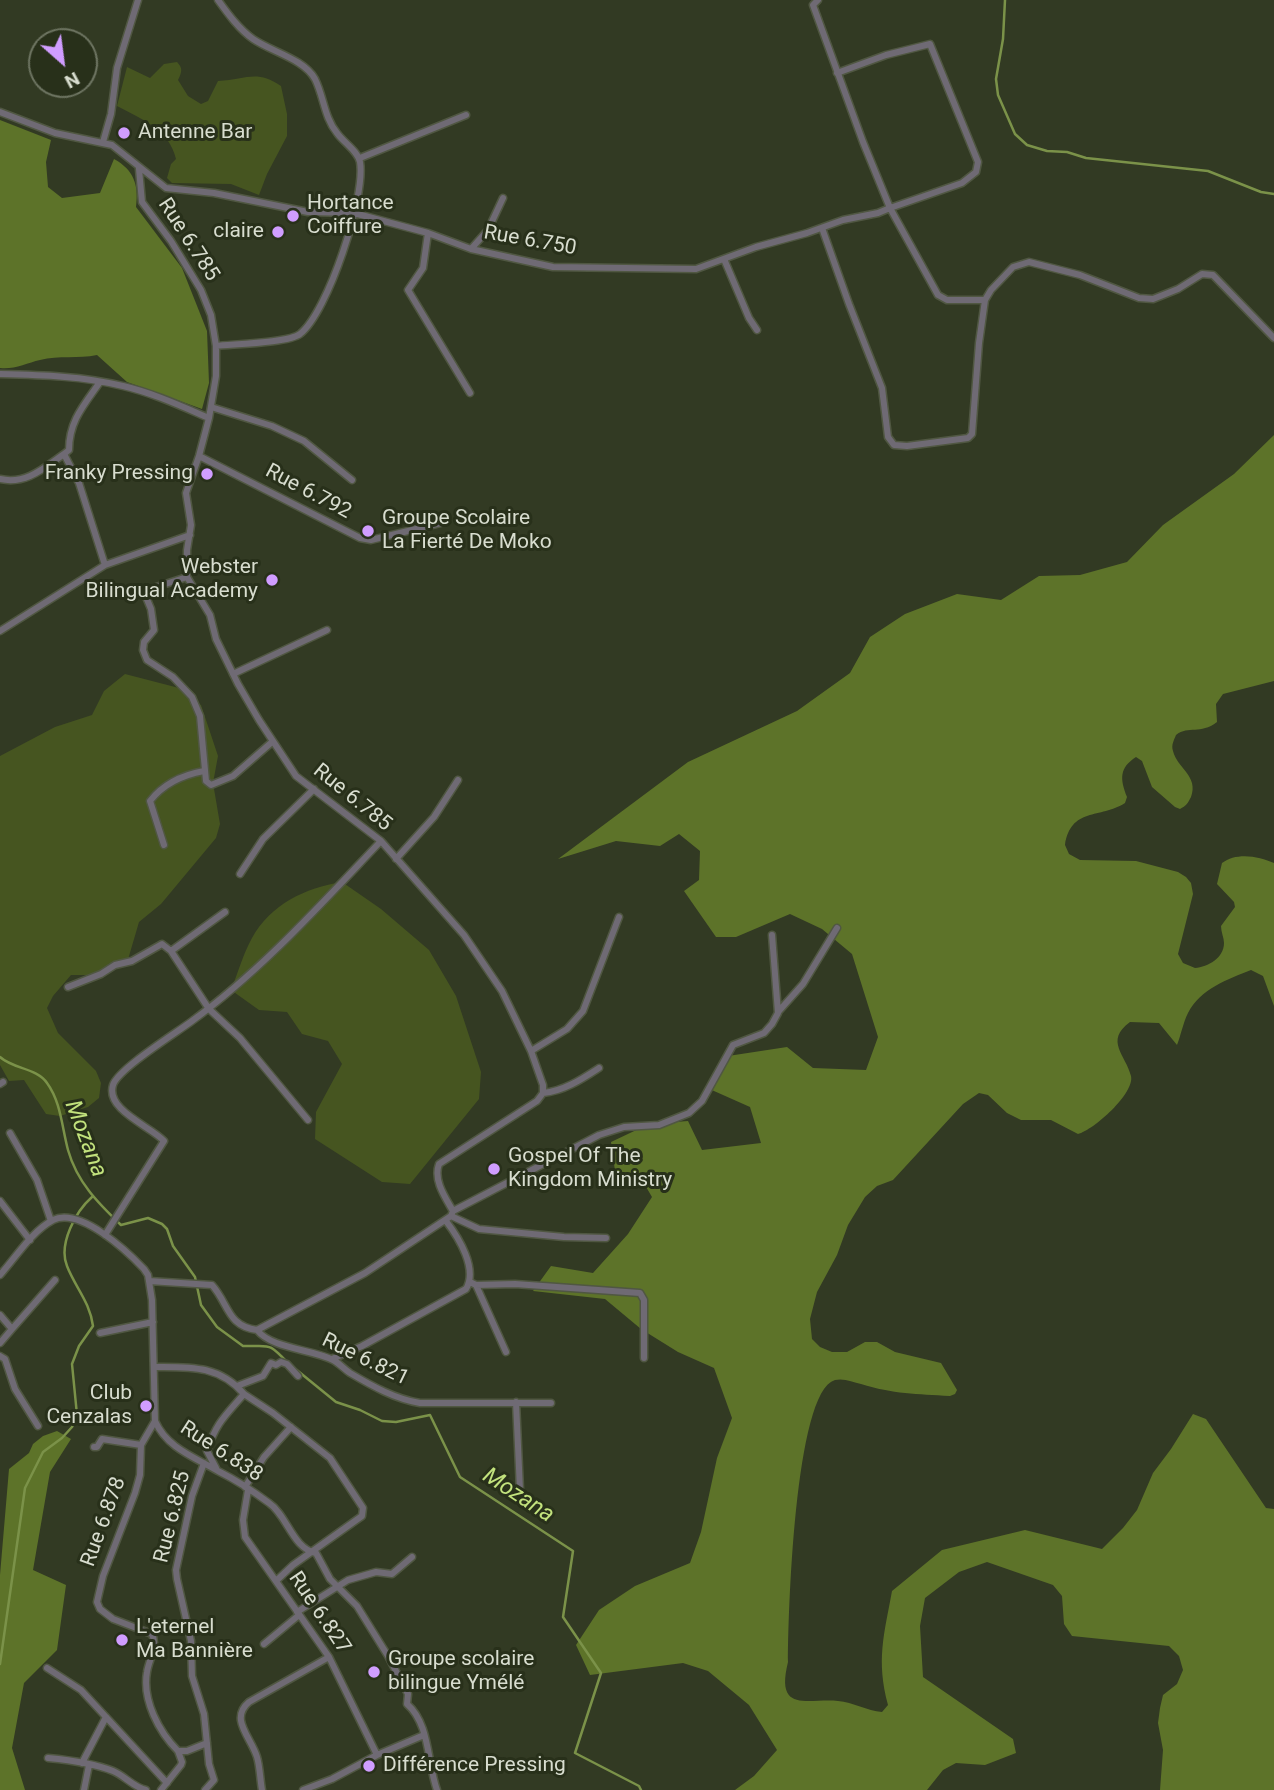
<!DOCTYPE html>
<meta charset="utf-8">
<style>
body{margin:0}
#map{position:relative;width:1274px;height:1790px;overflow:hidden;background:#323a23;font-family:Roboto,sans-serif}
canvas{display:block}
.north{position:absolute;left:28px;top:28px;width:70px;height:70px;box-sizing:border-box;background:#28301a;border:2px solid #6e7562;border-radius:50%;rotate:152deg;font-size:19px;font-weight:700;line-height:28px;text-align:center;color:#d8ddcf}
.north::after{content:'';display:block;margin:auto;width:24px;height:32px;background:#d09dff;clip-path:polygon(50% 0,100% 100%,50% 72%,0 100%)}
</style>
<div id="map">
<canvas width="1274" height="1790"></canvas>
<div class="north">N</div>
</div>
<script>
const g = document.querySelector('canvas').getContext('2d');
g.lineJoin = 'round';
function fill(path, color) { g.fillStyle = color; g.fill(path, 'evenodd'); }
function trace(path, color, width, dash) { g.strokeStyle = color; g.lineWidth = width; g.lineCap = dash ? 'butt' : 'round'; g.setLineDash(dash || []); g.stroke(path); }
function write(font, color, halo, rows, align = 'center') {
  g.font = font + ' Roboto,sans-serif'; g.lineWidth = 6; g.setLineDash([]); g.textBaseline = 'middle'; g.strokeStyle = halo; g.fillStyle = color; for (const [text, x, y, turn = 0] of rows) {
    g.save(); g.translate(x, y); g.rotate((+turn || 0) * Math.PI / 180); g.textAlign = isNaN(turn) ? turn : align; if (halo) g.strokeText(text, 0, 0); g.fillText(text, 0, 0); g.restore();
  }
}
fill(new Path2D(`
 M177,62c6,6 5,10 1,18l10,16 13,8 7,-3 10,-20c28,-1 38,-12 63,5l6,28v22l-20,38 -8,21 -28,-11 -59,-1 -5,-5 4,-14 5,-5c-7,-30 -33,-39 -59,-53l10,-39 23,11 14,-14z
 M125,674l54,14 22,17 17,51 -5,27 7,41 -4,14 -55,66 -22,18 -12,41 -28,12h-28l-18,21 -6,12 11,25 38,38 5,12 -2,15 -11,9 -28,9 -14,-2 -22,-34 -15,1 -9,-16v-309l55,-29 37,-12 12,-24z
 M342,882l39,27 48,41 27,46 25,76 -2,27 -69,85 -28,-2 -67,-43 1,-27 26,-48 -14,-23 -26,-7 -15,-22 -28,-2 -28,-20c7,-17 12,-36 21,-52 19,-34 53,-50 90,-56z`), '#465520');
fill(new Path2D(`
 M0,120l51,20 -5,22 2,25 14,11 38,-5 14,-34c20,11 25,26 22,48l46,61 25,63 2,52 -7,26 -75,-27 -30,-27c-19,4 -38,0 -57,5 -13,3 -27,10 -40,8z
 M1274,435v246l-51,13 -7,10 1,18c-17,13 -28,3 -41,13 -2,5 -5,10 -3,16 4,17 26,25 18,46 -3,6 -5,9 -11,12l-5,-2 -23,-20 -10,-26 -6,-4c-17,11 -16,22 -9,40l-2,6c-25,16 -54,4 -60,42l4,9 11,6 56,1 42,11 8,5 5,6 2,11 -15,60 5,9 12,5c13,-1 29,-10 29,-25 0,-5 -3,-11 -3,-17l14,-19 -1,-5 -17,-18 5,-21c14,-11 37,-7 52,0v143l-11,-30 -12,-6c-23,9 -51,19 -63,43 -5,10 -7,22 -11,32l-18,-22 -29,-1c-26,19 -4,33 1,54 4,17 -37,54 -53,58l-27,-14h-30l-14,-7 -19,-18 -9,-2 -16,11 -70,76 -16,6 -12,11 -17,28 -11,30 -20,37 -7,27 2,20 8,8 12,5h15l18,-10h12l18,10 46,11 16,27 -2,4 -5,2c-33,-2 -57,-2 -89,-12 -8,-2 -17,-6 -26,-4 -41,11 -47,241 -47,282 -13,52 20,36 50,39 15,1 29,10 44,11l6,-7c-12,-45 -4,-70 4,-114l50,-41 83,-20 77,19 21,-21 14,-18 16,-37 18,-24 22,-35 13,5 60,89 8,1v281h-114l3,-40 -5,-27 2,-15 3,-13 14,-11 6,-14 -4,-14 -10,-10 -97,-10 -8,-12 -2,-28 -9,-11 -66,-23 -28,10 -34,26 -5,28 3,51 90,62 3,14 -31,12 -29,-2 -13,7 -16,20h-192l19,-14 23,-26 -28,-45 -41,-34 -25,-8 -93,12 -14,-30 23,-35 36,-24 55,-23 11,-31 16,-74 15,-40 -18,-50 -36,-16 -37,-23 -36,-30 -72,-8 18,-25 42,7 35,-39 24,-37 -13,-22 -24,-4 -4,-29 38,-18 39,-3 14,29 59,-7 -11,-36 -45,-20 23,-31 59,-9 26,21 53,2 12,-33 -26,-83 -30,-25 -32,-15 -54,23h-20l-32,-46 15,-11 1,-29 -21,-17 -19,12 -44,-5 -58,18 130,-97 109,-51 53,-38 20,-36 35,-23 52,-20 44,6 38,-24 41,-1 47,-13 36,-37 71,-51z
 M57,1431l14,8 -21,33 -17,98 33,15 -9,65 -33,33 -12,65 13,42h-25v-215l9,-106 20,-16 4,-9 10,-8z`), '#5d7329');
trace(new Path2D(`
 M1005,0l-2,39 -7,40 2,16 17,39 12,11 20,6 20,1 19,6 122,13 53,21 13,2
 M0,1057c13,12 37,11 47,26 14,19 15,45 21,67 9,32 30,53 53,75l27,-7 14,6 5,5 6,17 22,31 6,28 16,22 26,19c28,1 24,-5 45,17
 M293,1367l43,35 24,8 22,11 14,1 34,-7 30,62 113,74 -10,66 38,56 -26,80 64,33 2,4
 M0,1664l25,-176 18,-36 19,-14 10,-11 5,-12 -5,-51 7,-18 14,-20c-3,-24 -18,-39 -26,-60 -9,-22 9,-55 25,-69`), '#7b9249', 2.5);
const minor = new Path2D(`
 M837,73l49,-18 44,-11 48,118 -2,10 -14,11 -72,25 48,87 9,5h38
 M0,112l55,21 57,12 54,43 48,5 94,19 46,1 74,20 43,16 82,18 143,2 60,-22 51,-14 36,-13 35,-7 12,-5 -27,-66 -50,-137 5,-5
 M103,142l8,-28 6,-46 21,-68
 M360,158l106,-43
 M139,169l3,33 29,39 30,49 10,25 5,31v30l-7,42 -10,38 -13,37 5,32 -4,25v27l23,38 6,24 22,45 21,36 37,56 85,65 83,94 17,25 21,31 29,60 12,34v8l-6,8 -98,63c-6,16 6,33 14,47l-2,5 -86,57 -108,57
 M822,228l27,76 33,84 6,49 6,8 13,1 61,-8 4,-4 7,-91 6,-43 6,-10 22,-23 16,-5 51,13 59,23 14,1 25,-10 24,-15 11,1 61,63
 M428,233l-5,35 -15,22 62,103
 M471,249l17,-19 15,-32
 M724,259l25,59 8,12
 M216,346c18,-2 72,-3 84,-12 28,-22 66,-138 60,-172 -2,-11 -17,-20 -23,-29 -13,-16 -13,-36 -22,-54 -11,-20 -43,-27 -62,-40 -14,-10 -25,-25 -35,-39
 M0,374c41,1 83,2 123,12 30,7 58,20 86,32
 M100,382c-16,23 -31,39 -31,68l-5,4 15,29 26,82
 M211,407l61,19 32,15 48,39
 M199,456l161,82 11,2 74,-18
 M0,479c26,6 44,-11 64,-25
 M187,577l-40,13 -1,7 5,12 3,21 -10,12 -1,8 4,10 26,17 19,20 8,19 6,65 5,4 22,-9 39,-34
 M0,631l105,-66 85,-30
 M233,674l94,-44
 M164,845l-14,-44c14,-18 32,-26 54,-30
 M396,859l38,-42 24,-37
 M240,874l23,-35 51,-50
 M225,912l-54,39 38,58 31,29 68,82
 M68,987l33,-13 14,-9 17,-4 30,-17 9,7
 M778,1012l25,-28 34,-56
 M531,1051l36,-22 16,-18 36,-94
 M0,1084l3,-2
 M543,1093c21,-2 39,-14 56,-25
 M10,1133l27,47 14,41
 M0,1201l30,39
 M453,1211l146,-76 25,-8 35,-2 30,-12 13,-12 31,-56 31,-12 8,-9 6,-11 -6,-78
 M451,1216l28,13 85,8 42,1
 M105,1235l59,-94c-12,-14 -59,-31 -51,-56 5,-16 63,-52 79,-64 70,-51 129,-117 189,-180
 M0,1275c16,-18 32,-44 53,-55 27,-13 74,31 91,49l4,6 4,25 3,121c12,27 39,36 63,50 18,9 35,20 51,32 18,12 24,46 47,50l14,26 27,27 31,50 20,38 -1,10c23,20 20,58 30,86
 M149,1281l63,4c17,19 15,41 45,45 15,19 55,19 76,30 6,3 11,9 17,13 22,13 45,26 70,30h131
 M470,1282l6,3 39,-1 125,9 4,7v58
 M476,1285l30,67
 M0,1315l12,14 -12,14
 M12,1329l43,-49
 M100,1333l53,-11
 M0,1356l5,3 10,30 23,37
 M332,1359l30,-13 104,-57c12,-20 -7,-51 -20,-68
 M155,1367c35,0 64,-2 89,27 -19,22 -28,29 -37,57l9,17
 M237,1386l26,-10 8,-13 5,2 5,-3 6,2 11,12
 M244,1394l29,19 57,45 33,50 -1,8 -69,49 -17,16
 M516,1402l4,88
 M155,1421l-14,24 -1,30 -5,18 -32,83 -6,26 3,7 13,10 39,15c6,13 -3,25 -5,38 -5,28 12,60 31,79h9l20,-8
 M94,1447h3l5,-8 39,6
 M204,1463l-12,33 -16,74 1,9 14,62 1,35 12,38 5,50 5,16 -9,10
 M245,1487l19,-30 27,-30
 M248,1490l-5,30 2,17 84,120 48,98
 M297,1612l51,-32 28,-8 16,2 20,-17
 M264,1644l35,-29
 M47,1668l34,22 86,93
 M48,1758c21,2 45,5 65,13 12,5 20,16 33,19
 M82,1763l24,-46
 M84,1790l5,-25
 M161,1790l20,-25 1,-3 -4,-11
 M262,1790c-2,-11 -2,-23 -5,-33 -6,-20 -28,-38 -8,-55l80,-45
 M303,1790l29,-11 45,-24 47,-20`);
trace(minor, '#505742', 9);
trace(minor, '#6f6a74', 6);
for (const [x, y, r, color] of [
 [124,133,7,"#d09dff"],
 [293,216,7,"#d09dff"],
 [278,232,7,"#d09dff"],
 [207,474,7,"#d09dff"],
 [368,531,7,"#d09dff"],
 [272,580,7,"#d09dff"],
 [494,1169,7,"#d09dff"],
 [146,1406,7,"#d09dff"],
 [122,1640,7,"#d09dff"],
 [374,1672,7,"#d09dff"],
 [369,1766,7,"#d09dff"]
]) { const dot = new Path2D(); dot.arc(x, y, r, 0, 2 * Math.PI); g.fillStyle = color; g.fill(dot); trace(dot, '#28301a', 2.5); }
write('21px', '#d8ddcf', '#28301a', [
 ["Antenne Bar",138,133],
 ["Hortance",307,204],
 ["Coiffure",307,228],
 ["claire",264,232,"right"],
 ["Franky Pressing",193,474,"right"],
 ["Groupe Scolaire",382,519],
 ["La Fierté De Moko",382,543],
 ["Webster",258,568,"right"],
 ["Bilingual Academy",258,592,"right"],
 ["Gospel Of The",508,1157],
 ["Kingdom Ministry",508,1181],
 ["Club",132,1394,"right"],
 ["Cenzalas",132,1418,"right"],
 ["L'eternel",136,1628],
 ["Ma Bannière",136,1652],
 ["Groupe scolaire",388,1660],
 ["bilingue Ymélé",388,1684],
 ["Différence Pressing",383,1766]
], 'left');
write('21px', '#d8ddcf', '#28301a', [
 ["Rue 6.785",188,240,57],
 ["Rue 6.750",530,241,10],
 ["Rue 6.792",308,492,28],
 ["Rue 6.785",352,798,39],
 ["Rue 6.821",365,1360,26],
 ["Rue 6.838",221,1452,33],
 ["Rue 6.825",173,1517,-76],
 ["Rue 6.878",104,1522,-70],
 ["Rue 6.827",319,1613,56]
]);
write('italic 23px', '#c2e27d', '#28301a', [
 ["Mozana",85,1139,69],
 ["Mozana",518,1496,33]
]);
</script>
